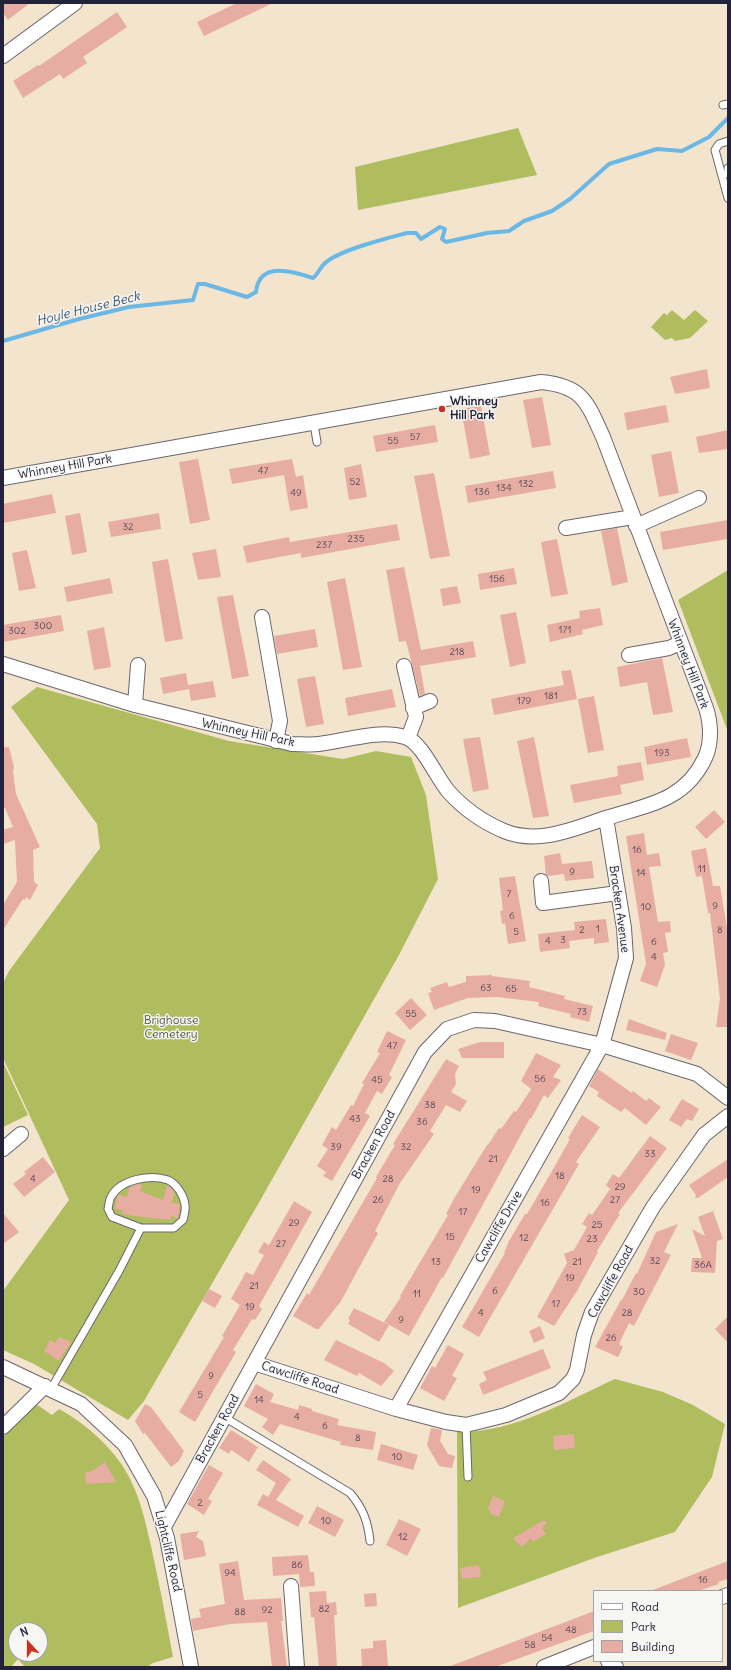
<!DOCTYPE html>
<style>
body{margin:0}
#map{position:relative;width:731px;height:1670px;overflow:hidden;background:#f3e4ce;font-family:Delius,sans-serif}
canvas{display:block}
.frame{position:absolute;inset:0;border:4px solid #22223b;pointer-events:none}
.legend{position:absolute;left:593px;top:1590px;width:130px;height:72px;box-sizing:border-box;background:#f6f6f2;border:1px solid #a1a1a9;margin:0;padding:5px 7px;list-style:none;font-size:12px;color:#22223b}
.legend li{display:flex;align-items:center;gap:8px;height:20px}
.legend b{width:20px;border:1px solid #a1a1a9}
.north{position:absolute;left:8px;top:1622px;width:40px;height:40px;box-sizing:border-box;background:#f6f6f2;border:1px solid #a1a1a9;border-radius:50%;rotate:339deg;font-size:11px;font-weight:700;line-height:16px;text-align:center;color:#22223b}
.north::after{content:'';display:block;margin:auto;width:14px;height:18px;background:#c8321e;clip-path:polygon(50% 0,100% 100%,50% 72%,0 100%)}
</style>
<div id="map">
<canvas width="731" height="1670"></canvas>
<div class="frame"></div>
<ul class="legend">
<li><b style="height:5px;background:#fff"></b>Road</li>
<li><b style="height:11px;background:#afbd5f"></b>Park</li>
<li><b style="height:11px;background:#e7ada3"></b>Building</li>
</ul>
<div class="north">N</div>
</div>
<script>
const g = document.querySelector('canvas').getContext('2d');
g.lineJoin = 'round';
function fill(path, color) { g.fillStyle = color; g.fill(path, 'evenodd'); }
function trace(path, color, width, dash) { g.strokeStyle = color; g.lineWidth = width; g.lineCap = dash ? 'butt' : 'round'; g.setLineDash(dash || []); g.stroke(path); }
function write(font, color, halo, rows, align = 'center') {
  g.font = font + ' Delius,sans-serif'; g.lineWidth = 3; g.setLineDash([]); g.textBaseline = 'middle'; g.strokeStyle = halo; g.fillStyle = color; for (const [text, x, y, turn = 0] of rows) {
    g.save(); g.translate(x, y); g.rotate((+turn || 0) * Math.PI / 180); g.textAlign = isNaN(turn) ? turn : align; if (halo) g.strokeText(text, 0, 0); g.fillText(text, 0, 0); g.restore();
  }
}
fill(new Path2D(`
 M518,128l19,47 -179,35 -3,-43z
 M672,310l12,10 11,-10 13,11 -18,17 -15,3 -3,-3 -7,2 -14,-13 13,-14 3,2z
 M728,570v162l-50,-132z
 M37,687l192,54 114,18 33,-8 35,6 15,38 12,84 -39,76 -138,244 -117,202 -16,19 -94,-56 -31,-14v-59l66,-91 -66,-142v-75l6,-12 91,-123 -3,-24 -86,-117z
 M3,1062l25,53 -25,12z
 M615,1379l48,13 30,13 32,19 -13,53 -37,55 -78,25 -139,51 -1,-176c56,1 108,-30 158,-53z
 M36,1404l16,11 7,-6c28,15 59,43 72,72 10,20 15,43 20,65 8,36 15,73 22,111l-20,6 -6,4h-122l-7,-8 -7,8h-8v-230zM16,1630h24v24h-24z`), '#afbd5f');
trace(new Path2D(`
 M3,341l76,-22 50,-12 64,-7 5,-16h7l42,13 9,-5c3,-31 36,-21 57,-14 5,-4 7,-10 11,-14 14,-14 64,-26 83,-31h9l5,6 19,-12 5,2 -3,10 4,3 41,-9 22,-2 15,-10 28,-10 18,-12 39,-35 48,-15 25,2 27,-14 19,-19`), '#6cb8e5', 4);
fill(new Path2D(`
 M3,3h27l-22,17 -5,-7z
 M237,3h36l-69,33 -7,-14z
 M117,12l10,15 -44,30 4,6 -24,16 -3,-5 -37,24 -10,-17 25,-16 1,1z
 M707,369l3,19 -35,6 -5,-17z
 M542,397l9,48 -19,3 -9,-48z
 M666,405l3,17 -42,8 -3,-17z
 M481,406l9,49 -20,4 -9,-50z
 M435,425l3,17 -62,10 -3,-16z
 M728,430v19l-29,4 -3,-16z
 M671,451l8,42 -20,4 -8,-42z
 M198,459l12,61 -20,4 -11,-62z
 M292,459l4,18 7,-2 5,33 -18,3 -6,-36 -52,9 -3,-15z
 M361,464l6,33 -18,3 -5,-32z
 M553,471l3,17 -88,15 -3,-17z
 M434,473l16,83 -20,3 -16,-83z
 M52,494l4,19 -53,10v-19z
 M80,513l7,39 -15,3 -7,-39z
 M159,513l2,16 -50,8 -3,-15z
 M728,520v19l-65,11 -3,-18z
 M397,524l3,16 -99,18v-5l-54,10 -4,-17 46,-9 1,5z
 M617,528l11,54 -16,4 -11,-55z
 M557,539l11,55 -17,3 -10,-55z
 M216,549l5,28 -23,3 -6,-27z
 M27,550l9,38 -17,3 -7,-38z
 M168,559l15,80 -18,3 -13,-80z
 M404,567l17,83 52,-9 3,16 -56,9 5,28 -5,2 -14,-55 -7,1 -13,-72z
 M514,568l3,16 -37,6 -2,-16z
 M110,578l3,15 -46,9 -3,-15z
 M345,578l17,89 -19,3 -16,-88z
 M457,586l4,17 -18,3 -3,-17z
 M233,595l16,81 -17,3 -15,-82z
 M600,608l3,17 -21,5 1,4 -33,8 -3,-17 33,-7 -1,-7z
 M516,612l10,51 -16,4 -10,-52z
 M61,615l3,16 -61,11v-17z
 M104,627l7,40 -17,3 -7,-39z
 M315,629l3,18 -41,7 -3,-18z
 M662,658l11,54 -20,3 -6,-33 -27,5 -3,-20z
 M571,670l6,29 -83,16 -3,-16 73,-14 -3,-14z
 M186,673l2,12 25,-4 3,16 -25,4 -2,-12 -26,5 -3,-16z
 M315,676l9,48 -18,3 -9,-48z
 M392,689l4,18 -48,9 -3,-18z
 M594,696l10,54 -16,3 -10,-54z
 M480,737l9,52 -16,3 -10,-53z
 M534,737l15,79 -16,2 -16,-77z
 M687,738l4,19 -44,8 -3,-18z
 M3,747h6l5,20 -1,4 3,23 24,53 -7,3 1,32 4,3 -8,15 -4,-3 -1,3 -2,-1 -20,31v-25l14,-23 -2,-42 -12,4v-14l10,-3 -8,-19 -2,1z
 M641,762l3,18 -24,5 2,9 -48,9 -4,-18 48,-9 -1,-10z
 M714,810l11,12 -19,17 -11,-12z
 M644,833l3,22 12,-2 2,13 -12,1 9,55 12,-1 1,11 -6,1 3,19 -5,1 2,12 -8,22 -17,-6 6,-17 -20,-128z
 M706,848l7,38h7l8,48v93h-12l4,-28 -10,-86h-2l-6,-37 -6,1 -5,-26z
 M560,853l2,11 30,-3 2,17 -29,3 -1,-7 -16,2 -2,-1 -2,-19z
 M515,876l11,65 -18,3 -3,-21 -3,1 -2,-13 3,-1 -4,-32z
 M606,919l3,23 -15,2v-6l-25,3 1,7 -30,4 -2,-18 37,-4 -1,-8z
 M492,975v1l38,5 -1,6 36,9 -1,3 29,7 -4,16 -19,-5 1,-3 -33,-8 1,-4 -42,-5 -29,1 -34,12 -6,-17 4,-1 -2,-4 17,-6 2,5 17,-5v-6z
 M411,998l16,17 -17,15 -15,-17z
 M629,1019l38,14 -2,7 -39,-10z
 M387,1031l19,9 -17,35 3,2 -10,17 -5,-3 -12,22 5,3 -38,65 -9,-5 3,-4 -9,-6 11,-17 -6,-4 10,-18 4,3 15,-25 2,1 11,-22 -2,-1 18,-30 -3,-1z
 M671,1034l27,9 -7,17 -26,-9z
 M480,1042h24v16h-42l-4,-9z
 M536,1053l25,12 -8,12 8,3 -13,18 -4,-3 -13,24 -1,-1 -87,160 -1,-1 -33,59 -25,-14 17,-25 -1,-1 48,-81 -2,-1 9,-17 32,-52h1l11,-17 2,1 13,-18 2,1 15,-23 -10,-8z
 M446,1059l13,7 -4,8 1,10 -5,8 16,9 -7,11 -14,-7 -16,26 4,3 -34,49 -25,48 3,2 -37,68 -22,28h-3l-23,-13 14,-23 2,2 68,-117 -1,-1 19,-32 -2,-1z
 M598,1069l34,24 1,-2 13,10 3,-3 12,9 -15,18 -21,-17 -4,4 -24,-16 2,-4 -10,-6z
 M682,1099l17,10 -7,12 -5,-2 -6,8 -12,-7z
 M582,1115l18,12 -24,35 3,2 -100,173 -17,-10 43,-74h-1l5,-12 16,-27h2l21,-36 22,-39 -2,-1z
 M650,1136l17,12 -49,65 2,1 -23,37 1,1 -21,39 -23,35 -17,-9 30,-54 -3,-9 10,-4 13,-23 -5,-3 7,-11 3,2 18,-26 -4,-4 7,-11 6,4z
 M43,1157l12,15 -31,25 -11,-13 13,-10 -2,-2z
 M728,1159v18l-30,21h-3l1,-3 -7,-10z
 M138,1184l4,1 -2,6 23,9 4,-15 4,3 3,4 -2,11 8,1 -2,14 -7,-2v4l-37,-4 -11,-2 -1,-4 -7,-1 3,-14 9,2 2,-9z
 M294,1201l18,11 -53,94 3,3 -7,11 -3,-1 -19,31 3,2 -7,12 -34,58 -16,-10 45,-75 -2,-1 18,-31 -9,-6 15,-27 7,3 11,-20 -6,-3 6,-10 5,3z
 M713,1211l10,28 -6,2 -2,32 -24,-1 1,-14h10l-10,-29 13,7 -7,-19z
 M3,1213l16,19 -16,12z
 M678,1224l-14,28 7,3 -37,71 -5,-3 -10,21 4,3 -5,10 -23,-10 26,-47h1l14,-27 1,1 19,-42z
 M209,1289l13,7 -7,12 -13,-7z
 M354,1308l35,17 -10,17 -31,-18 2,-4 -2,-1z
 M728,1316v27l-13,-14z
 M540,1326l5,12 -11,5 -5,-12z
 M59,1337l12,5 -12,19 -15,-10 6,-11 5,3z
 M336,1340l48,23 10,8 -13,15 -22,-13 -2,3 -33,-16z
 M448,1345l16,9 -12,22 5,2 -13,23 -24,-13 12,-22 3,2z
 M543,1349l8,19 -68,27 -4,-11 8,-4 -4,-8z
 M256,1384l18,10 -4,8 28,8 1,-5 13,4v2l27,8 -2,6 39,7 -3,18 -33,-5 1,-3 -61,-18 -7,11 -11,-8 6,-8 -24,-13z
 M145,1404l6,3 33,44 -5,10 -8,6 -26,-34 -2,1 -8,-13z
 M431,1428l11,2 -2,11 8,13 7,2 -3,12 -13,-2 -12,-21z
 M231,1430l27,17 -9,15 -18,-12 -2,4 -10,-6z
 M574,1434l1,14 -21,2 -1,-14z
 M381,1444l37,11 -5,15 -36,-10z
 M263,1460l28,19 -15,21 28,16 -6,11 -41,-22 6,-11 5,3 8,-14 -20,-13z
 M105,1462l11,20 -30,2 -1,-11 7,-2z
 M209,1465l14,8 -15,26 4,2 -8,14 -17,-11z
 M493,1496l12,5 -6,16 -8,-3 -3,-6z
 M317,1506l27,14 -9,17 -27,-14z
 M399,1519l22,10 -14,27 -21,-11z
 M544,1520l3,3 -5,5 4,6 -13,8 -2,-4 -9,9 -9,-9z
 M199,1531l-3,6 7,4 3,15 -22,4 -4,-26z
 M308,1555l2,17h4l1,14 -15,1 -1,-13 -26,2 -1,-19z
 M238,1561l6,39 37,-2 2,23h-2l6,46h-15l-5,-45 -37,2 -37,7 -2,-12 10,-2 -2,-8 26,-5 -6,-40z
 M728,1561v18l-10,3 1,2 -21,7h-44l-1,-1z
 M479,1565l2,12 -19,2 -2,-11z
 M326,1591l1,12 9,-1 1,13h-3l3,52h-18l-5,-50h-3l-2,-25z
 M376,1593l1,13 -12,1 -1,-13z
 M594,1611v20l-99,36h-47z
 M386,1640l2,27h-26l-1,-18 12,-1v-7z`), '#e7ada3');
const lane = new Path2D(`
 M723,105l5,-1
 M728,141l-9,3 -4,6 13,48
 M728,168v6
 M314,424l3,18
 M51,1389l68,-118 22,-43 -29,-11 -4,-8c1,-4 1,-9 3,-12 9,-18 40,-23 57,-17 9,4 16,16 17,25 1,4 -1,11 -2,15l-9,8h-33
 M224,1417l126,76c13,15 18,29 20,48
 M466,1425l2,52`);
const street = new Path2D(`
 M3,56l72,-53
 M3,478l538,-96c42,4 46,20 62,55l103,271c5,15 6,35 -1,50 -20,43 -58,47 -99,60 -33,11 -68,27 -102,13 -21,-9 -41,-23 -56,-40 -12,-14 -26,-49 -43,-54 -27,-8 -59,4 -86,7 -9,1 -18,0 -27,0l-157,-39 -132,-41
 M636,526l63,-28
 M566,528l67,-11
 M262,617l18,104 -4,20
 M629,655l40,-7 11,-5
 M404,666l12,51 -8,21
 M135,705l3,-40
 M413,708l17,-7
 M541,881l2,22 75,-10
 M3,1149l18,-15
 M254,1363l142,46 50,13 20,3 40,-10 53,-22 14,-14 4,-9 7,-35 8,-23 61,-105 51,-72 24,-19
 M3,1367l78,37 44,41 29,51 13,42 24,129
 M396,1409l206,-364 24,-87 -2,-30 -18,-110
 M3,1427l42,-41
 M164,1527l261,-475 22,-23 27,-9 21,1 107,24 95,29 31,24
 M291,1586l6,81
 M722,1597l6,-2
 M608,1661l8,6
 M544,1667l50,-20`);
trace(lane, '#6b666e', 9);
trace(street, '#6b666e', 16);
trace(lane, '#fff', 7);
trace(street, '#fff', 14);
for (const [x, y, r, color] of [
 [442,409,4,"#c8321e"]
]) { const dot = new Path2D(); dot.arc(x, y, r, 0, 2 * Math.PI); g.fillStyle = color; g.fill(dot); trace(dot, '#f6f6f2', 1.5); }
write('10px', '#534555', null, [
 ["57",415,437],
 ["55",393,441],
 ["47",263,471],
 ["52",355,482],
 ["132",526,484],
 ["134",504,488],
 ["136",482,492],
 ["49",296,493],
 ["32",128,527],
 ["235",356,539],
 ["237",324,545],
 ["156",497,579],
 ["300",43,626],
 ["171",565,630],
 ["302",17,631],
 ["218",457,652],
 ["181",551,696],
 ["179",524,701],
 ["193",662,753],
 ["16",637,850],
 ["11",702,869],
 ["9",572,872],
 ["14",641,873],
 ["7",509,894],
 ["9",715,906],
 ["10",646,907],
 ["6",512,916],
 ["1",598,929],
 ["2",582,930],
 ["8",720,930],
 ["5",516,932],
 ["3",563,940],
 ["4",548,941],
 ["6",654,942],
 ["4",654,957],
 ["63",486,988],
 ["65",511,989],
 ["73",582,1012],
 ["55",411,1014],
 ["47",392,1046],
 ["56",540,1079],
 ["45",377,1080],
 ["38",430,1105],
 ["43",355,1119],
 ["36",422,1122],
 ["39",336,1147],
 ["32",406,1147],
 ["33",650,1154],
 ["21",493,1159],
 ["18",560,1176],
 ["4",33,1179],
 ["28",388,1179],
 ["29",620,1187],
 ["19",476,1190],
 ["26",378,1200],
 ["27",615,1200],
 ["16",545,1203],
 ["17",463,1212],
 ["29",294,1223],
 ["25",597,1225],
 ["15",450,1237],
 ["12",524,1238],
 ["23",592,1239],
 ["27",281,1244],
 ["32",655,1261],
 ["13",436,1262],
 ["21",577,1262],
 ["36A",703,1265],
 ["19",570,1278],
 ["21",254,1286],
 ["6",495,1291],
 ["30",639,1292],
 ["11",417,1294],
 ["17",556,1304],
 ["19",250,1307],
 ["4",481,1313],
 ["28",627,1313],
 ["9",401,1320],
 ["26",611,1338],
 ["9",211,1376],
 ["5",200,1395],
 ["14",259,1400],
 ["4",297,1417],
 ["6",325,1426],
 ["8",358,1438],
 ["10",397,1457],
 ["2",200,1503],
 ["10",326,1521],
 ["12",403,1537],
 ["86",297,1565],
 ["94",230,1573],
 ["16",703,1580],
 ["82",324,1609],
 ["92",267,1610],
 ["88",240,1612],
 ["48",571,1630],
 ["54",547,1638],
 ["58",530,1645]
]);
write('bold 12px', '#22223b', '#f6f6f2', [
 ["Whinney",450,402],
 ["Hill Park",450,416]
], 'left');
write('12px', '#22223b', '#f6f6f2', [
 ["Whinney Hill Park",65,467,-10],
 ["Whinney Hill Park",688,664,69],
 ["Whinney Hill Park",248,733,12],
 ["Bracken Avenue",619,909,82],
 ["Bracken Road",374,1145,-61],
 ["Cawcliffe Drive",499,1227,-60],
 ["Cawcliffe Road",611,1282,-61],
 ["Cawcliffe Road",300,1378,18],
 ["Bracken Road",218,1429,-61],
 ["Lightcliffe Road",168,1551,77]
]);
write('12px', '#535848', '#f6f6f2', [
 ["Brighouse",171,1021],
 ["Cemetery",171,1035]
]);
write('italic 13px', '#3c5676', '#f6f6f2', [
 ["Hoyle House Beck",88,309,-14]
]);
</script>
